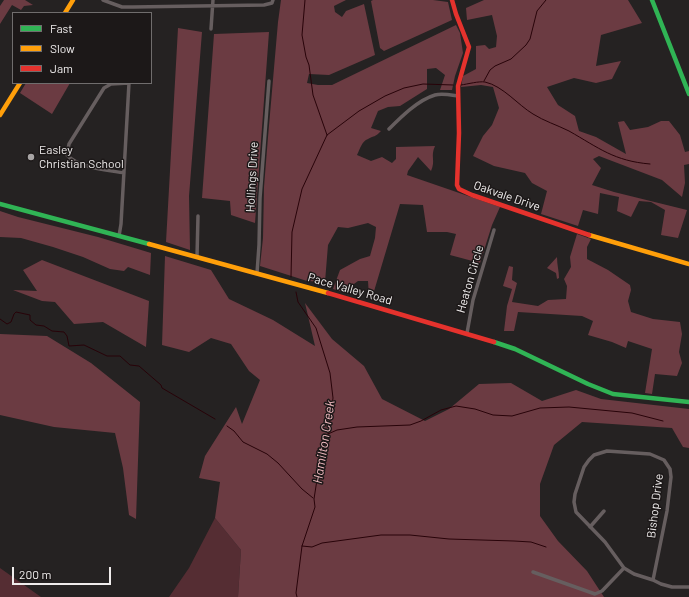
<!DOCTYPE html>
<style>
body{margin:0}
#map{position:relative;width:689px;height:597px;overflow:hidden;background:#252222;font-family:Barlow,sans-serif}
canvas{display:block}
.legend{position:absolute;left:12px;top:12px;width:140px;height:72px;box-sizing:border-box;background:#1c1818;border:1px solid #706d6d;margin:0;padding:5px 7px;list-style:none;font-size:12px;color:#efecec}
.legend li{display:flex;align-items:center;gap:8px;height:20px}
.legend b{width:20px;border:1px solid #706d6d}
.scale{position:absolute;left:12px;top:567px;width:99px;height:18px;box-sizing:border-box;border:2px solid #efecec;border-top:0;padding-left:5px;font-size:12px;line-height:14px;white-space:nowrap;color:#efecec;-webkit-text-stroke:3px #1c1818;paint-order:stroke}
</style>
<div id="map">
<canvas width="689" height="597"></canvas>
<ul class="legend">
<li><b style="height:5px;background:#30b455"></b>Fast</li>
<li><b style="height:5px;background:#ff9f0a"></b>Slow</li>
<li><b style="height:5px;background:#e5322d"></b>Jam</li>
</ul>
<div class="scale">200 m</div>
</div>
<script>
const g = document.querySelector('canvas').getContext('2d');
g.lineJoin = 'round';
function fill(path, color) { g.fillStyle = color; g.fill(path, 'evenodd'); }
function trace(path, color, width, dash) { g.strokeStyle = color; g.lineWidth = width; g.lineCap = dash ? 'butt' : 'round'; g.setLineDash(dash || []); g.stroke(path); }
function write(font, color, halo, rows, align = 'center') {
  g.font = font + ' Barlow,sans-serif'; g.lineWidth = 3; g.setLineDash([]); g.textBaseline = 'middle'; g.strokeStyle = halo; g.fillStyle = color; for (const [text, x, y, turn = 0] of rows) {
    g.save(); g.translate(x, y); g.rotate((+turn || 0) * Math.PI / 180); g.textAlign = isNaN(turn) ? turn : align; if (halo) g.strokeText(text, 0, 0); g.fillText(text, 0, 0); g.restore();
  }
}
fill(new Path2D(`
 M215,518l26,32 -3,47h-71h2l20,-29z
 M0,568l41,29h-41z`), '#552d33');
fill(new Path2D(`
 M4,0h21l8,5 -9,1 -3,4 -9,-5 -12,19v-18z
 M281,0h65l-12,6 1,6 7,5 4,-6 18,-7 11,51 -46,20 -20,-1 -2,9 11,2h14l124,-60 4,8 3,20 -8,23 -3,14h-12l5,-15 -9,-7 -9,1v20l-27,17 -12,1 -10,4 -7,17 10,3c-7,7 -6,4 -13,8 -6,2 -8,10 -11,16l14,6 11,-4 10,6 4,-4v-12l39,-1c-5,11 1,14 -4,25l-13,-14 -10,14 -1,4 93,32 -8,18 -12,38 -30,-8 6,-21 -9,-2h-20l-4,-27 -23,-1 -28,94 -3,-2 -1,-15h-10l-15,11 -10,-3 7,-19 20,-11 10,-3 5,-18 1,-11 -8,-4 -20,5 -10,-1 -10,18 -3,37 -18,-1 -47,-15 3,-28 1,-51 4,-50 10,-115z
 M373,0h60l15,2 4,18 -68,31 -4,-3 -9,-47z
 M484,0h144l14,23 -41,12 -5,31 25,-5 -9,18 -16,4 -22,-5 -27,9 11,18 17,11 4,15 17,6 30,17 -8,-32 6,-1 6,9 18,-3 13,-6h8l11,14 5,17 4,-1v13l-5,1 1,18 -3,14 -20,-17 -63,-24 -6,3 8,9 -9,17 22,7 73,18 -9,28 -17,-3 4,-25 -14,-8 -12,-1 -8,16 -14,-6 2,-14 -19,-4 -2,21 -15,-4 -5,16 -37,-12 6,-23 -15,-8 -7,-10 -31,-7 -21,-10 10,-20 9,-11 7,-17 -6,-21 -12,-2 -20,2 2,-11 13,-7v-23l9,-1 4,4 7,-2 1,-11 -5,-21 -25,5 -1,-12z
 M178,28l24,4 -13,164 1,54 -24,-8z
 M269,32l-14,191 -24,-8 -1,-14 -28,-3 12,-164z
 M26,83h44l-18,31 -32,-21z
 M0,211l18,6 80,20 53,16 -1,22 -22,-8 -4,4 -14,-2 -27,-12 -30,-10 -32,-9 -21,-1z
 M577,234l14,5 -4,8v12l21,11 22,15 1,5 -3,11 3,11 22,7 27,3 2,12 -3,18 3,11 -5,13 -22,-2 -3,20 -7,-1 7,-44 -24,-8 -2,7 -14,-6 -24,-7 5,-14 -11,-5 -64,-4 -4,19h-10l3,-25 5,-17 -9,-3 6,-20 4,1 -1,13 5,3 -5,19 26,4 10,-6 18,-1 1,-13 -3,-7 7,-12 -1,-10z
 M165,256l46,14 18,29 44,21 42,26 -10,-43 27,36 32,27 18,33 43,22 24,-12 30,-25 32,-1 31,18 34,-11 25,9 88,10v39l-6,-1 -11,-19 -90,-6 -28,23 -14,39v32l18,25 29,30 17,26h-366l3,-47 -26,-32 5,-36 -21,-4 6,-22 31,-49 6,17 18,-44 -11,-9 -18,-27 -20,-6 -22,14 -27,-7z
 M557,257c0,8 2,14 2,21l-2,1 -1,-6 -9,-5z
 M42,260l107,41 -3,46 -43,-25 -29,2 -19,-22 -13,-1 -29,-11 24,1 -14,-21z
 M0,334l47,2 44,27 49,39 -4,117 -7,-4 -6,-47 -8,-35 -61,-6 -54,-12z`), '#6b3b42');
trace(new Path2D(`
 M305,0l-3,35 4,22 3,8 4,30 14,40
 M484,81l6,-11 5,-4 16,-7 15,-14 4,-6 7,-28 9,-11
 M461,85c7,-1 18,-4 24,-3 18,4 33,23 48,32 11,7 24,11 36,17 30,17 45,30 81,33
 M291,277l1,-45 10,-43 25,-54 32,-24 26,-15 19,-8 19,-4 30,1
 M296,292l2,10 18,26 14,45 3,25 -5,36 -8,26 -6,39 1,8 -13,39 -6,47 1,4
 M0,319l7,5 4,-2 3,-8 2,-2 14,3v5l6,5 8,1 8,5 12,1 3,4 2,10 15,-1 23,11h13l10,9 9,1 22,19 1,3 53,31
 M227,426l7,5 9,11 24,12 11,9 24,26 11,9
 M328,434l9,-4 20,-3 53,-2 11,-4 20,-11 15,-4 19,3 18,6 19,1 28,-8 29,-1 63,6 31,8
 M302,546l10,1 10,-4 59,-8h29l39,4 65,2 17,1 15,5`), '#280309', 1);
trace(new Path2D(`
 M103,0l19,7h11l131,-2 8,-2 1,-3
 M211,29l2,-29
 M389,129c12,-12 29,-29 46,-34 7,-2 16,0 23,1
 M124,173c-16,-3 -46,-5 -57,-18l2,-11 35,-56 7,-4 18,-1
 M119,236l2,-12 8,-141
 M197,257l1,-41
 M257,273l2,-28 1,-47 9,-117
 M467,333l6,-33 21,-70
 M590,527l14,-16
 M533,572l62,22 7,-3 22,-23
 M653,580l14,-69 4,-34 -1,-8 -6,-9 -14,-6 -43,-3 -13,4 -5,5 -5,7 -9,27 -1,8 2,10 29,30 19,26 10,6 19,6 8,4 11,3h17`), '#665e5f', 3.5);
trace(new Path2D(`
 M652,0l37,94
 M0,204l149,40
 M494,342l21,7 73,35 25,10 76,8`), '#30b455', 4.5);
trace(new Path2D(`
 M65,13l8,-13
 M0,115l20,-32
 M589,235l100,29
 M149,244l179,49`), '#ff9f0a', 4.5);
trace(new Path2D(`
 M452,0l4,14 13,33 -11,39 1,47 -2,52 2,4 13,6 117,40
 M328,293l166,49`), '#e5322d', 4.5);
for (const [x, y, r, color] of [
 [31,157,4,"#a8a5a5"]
]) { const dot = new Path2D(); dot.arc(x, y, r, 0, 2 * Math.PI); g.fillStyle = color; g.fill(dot); trace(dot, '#1c1818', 1.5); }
write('12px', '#efecec', '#1c1818', [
 ["Easley",39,150],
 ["Christian School",39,164]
], 'left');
write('12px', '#efecec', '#1c1818', [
 ["Hollings Drive",252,177,-87],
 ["Oakvale Drive",507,196,19],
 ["Heaton Circle",470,279,-74],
 ["Pace Valley Road",350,289,16],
 ["Bishop Drive",655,506,-83]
]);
write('italic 13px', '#f5bec4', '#1c1818', [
 ["Hamilton Creek",324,442,-81]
]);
</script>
